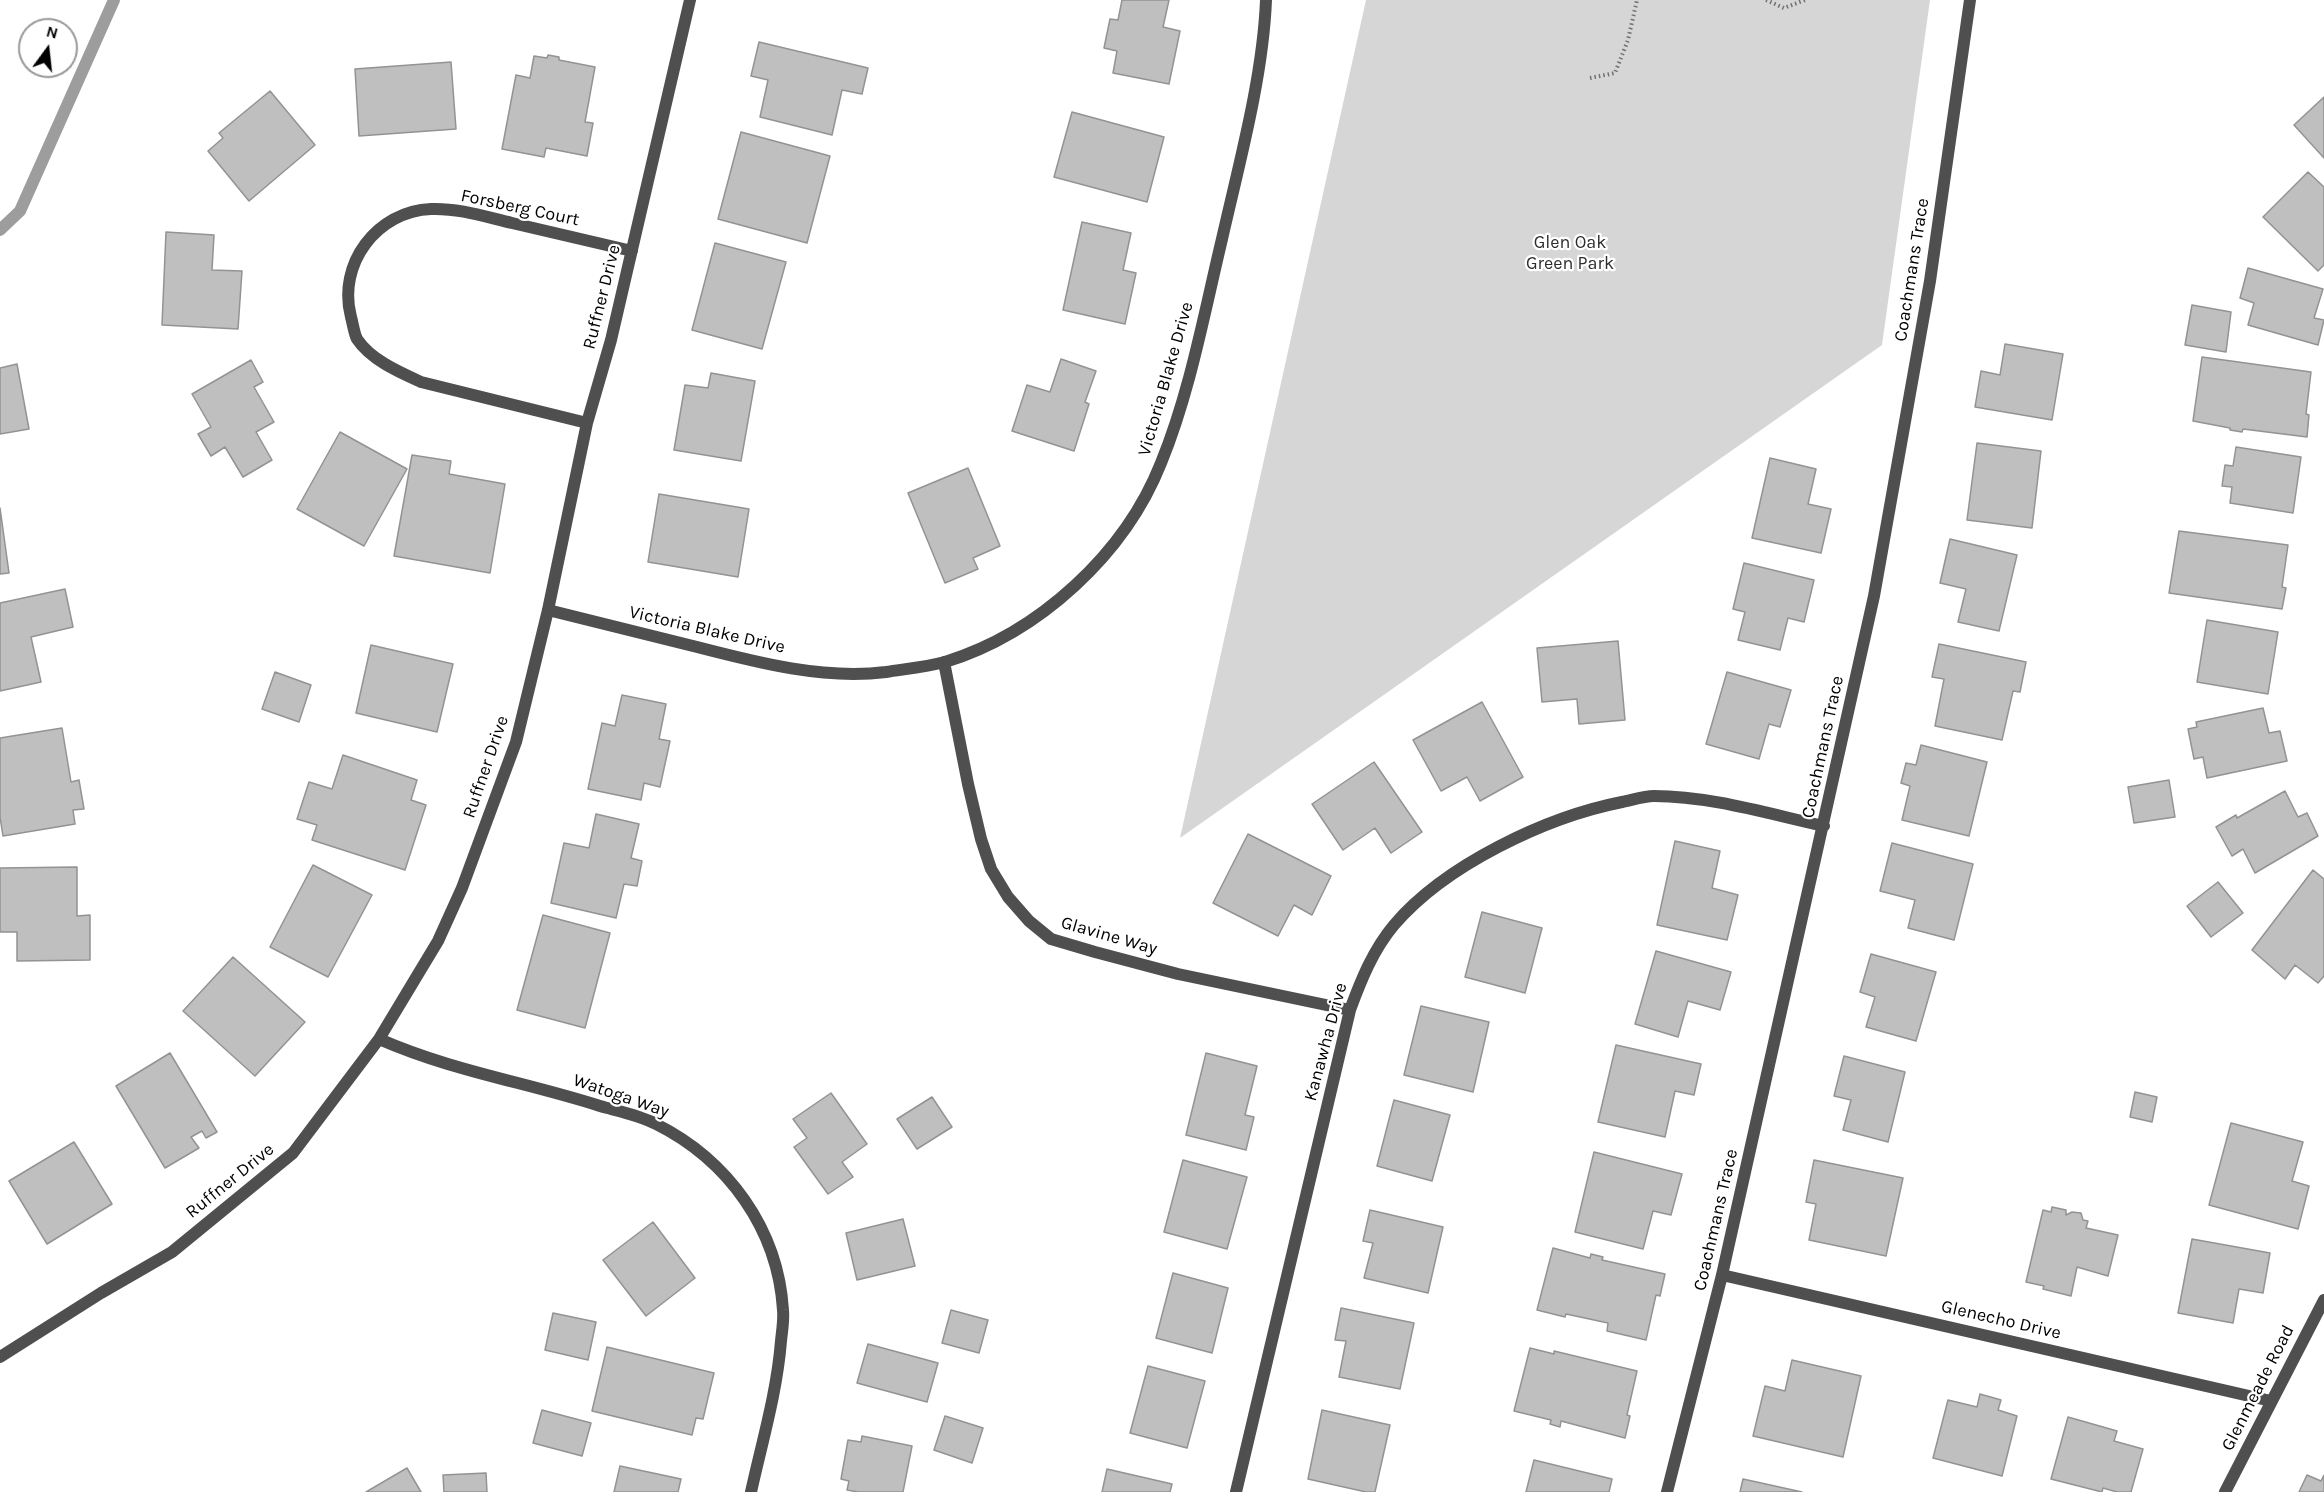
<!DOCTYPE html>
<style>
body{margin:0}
#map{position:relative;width:2324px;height:1492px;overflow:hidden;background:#fff;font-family:Karla,sans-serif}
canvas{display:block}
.north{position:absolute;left:18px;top:18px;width:60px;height:60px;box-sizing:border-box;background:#fff;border:2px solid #999;border-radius:50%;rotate:15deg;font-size:16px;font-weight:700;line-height:24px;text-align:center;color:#000}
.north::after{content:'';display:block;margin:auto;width:21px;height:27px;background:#000;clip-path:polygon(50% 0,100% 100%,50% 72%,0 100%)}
</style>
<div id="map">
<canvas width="2324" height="1492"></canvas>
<div class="north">N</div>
</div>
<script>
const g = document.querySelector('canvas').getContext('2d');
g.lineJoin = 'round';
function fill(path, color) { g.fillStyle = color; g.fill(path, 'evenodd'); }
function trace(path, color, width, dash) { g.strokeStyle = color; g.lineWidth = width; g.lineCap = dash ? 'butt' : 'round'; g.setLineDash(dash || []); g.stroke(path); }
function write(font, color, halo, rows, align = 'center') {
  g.font = font + ' Karla,sans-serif'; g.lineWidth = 4.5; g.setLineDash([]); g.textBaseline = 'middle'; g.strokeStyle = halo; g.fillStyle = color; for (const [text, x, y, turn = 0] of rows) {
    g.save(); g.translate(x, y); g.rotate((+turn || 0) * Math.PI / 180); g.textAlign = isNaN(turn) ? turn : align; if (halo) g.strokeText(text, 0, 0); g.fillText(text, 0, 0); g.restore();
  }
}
fill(new Path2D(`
 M1366,0h564l-48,345 -702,493z`), '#d6d6d6');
trace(new Path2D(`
 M0,230l20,-19 94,-211`), '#9d9d9d', 12);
const building = new Path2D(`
 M1122,0h47l-6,27 17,4 -11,53 -56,-11 4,-22 -13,-3 6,-29 8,1z
 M759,42l109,26 -6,26 -20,-4 -10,45 -72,-18 8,-37 -17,-4z
 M548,55l11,2v3l36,7 -10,55 8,1 -6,33 -41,-8 -2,9 -42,-8 14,-74 14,3 4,-22 13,2z
 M451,62l5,67 -97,7 -4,-67z
 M270,91l45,54 -66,56 -41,-50 15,-13 -4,-5z
 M2324,97v61l-30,-33z
 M1072,112l92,25 -17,65 -93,-25z
 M741,132l89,24 -23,87 -89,-24z
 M2308,172l16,15v78l-6,6 -55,-54z
 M1082,222l49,11 -8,37 13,3 -11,51 -62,-14z
 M166,232l48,3 -2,35 30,1 -4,58 -76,-4z
 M715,243l71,19 -24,87 -70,-19z
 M2248,268l75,21 -9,29 10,2 -6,25 -70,-20 6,-22 -14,-5z
 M2192,305l39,7 -5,40 -41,-7z
 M2005,344l58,10 -11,66 -77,-13 6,-36 19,4z
 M2202,357l109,15 -5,42 3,1 -2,22 -64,-8 -1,3 -12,-2v-2l-37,-7z
 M1061,359l35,12 -11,31 4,2 -15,47 -62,-20 15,-46 23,7z
 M251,360l12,22 -9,5 20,35 -18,10 16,28 -29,17 -18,-30 -14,9 -13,-22 13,-7 -19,-33z
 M17,364l12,65 -29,5v-66z
 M711,373l44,8 -14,80 -67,-11 11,-65 23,3z
 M340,432l67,37 -43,77 -67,-37z
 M1977,443l64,8 -9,77 -65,-8z
 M2236,447l65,10 -8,56 -63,-10 2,-16 -10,-1 3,-21 8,1z
 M412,455l39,6 -2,13 56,10 -15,89 -96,-17z
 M1770,458l46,11 -8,35 23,5 -10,44 -69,-15z
 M968,468l32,78 -27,12 5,11 -33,14 -37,-90z
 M659,494l90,15 -11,68 -90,-15z
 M0,508l9,65 -9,1z
 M2179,531l109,14 -6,42 4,1 -4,21 -113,-16z
 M1950,539l67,16 -18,76 -41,-9 8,-33 -26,-6z
 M1744,563l70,17 -10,42 -16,-4 -8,32 -42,-10 7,-28 -12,-3z
 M65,589l8,38 -42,10 10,45 -41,9v-88z
 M2207,620l71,12 -10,62 -71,-12z
 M1618,641l7,79 -46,4 -2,-25 -35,3 -5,-54z
 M1939,644l87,18 -6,30 -7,-1 -11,49 -67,-14 9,-47 -12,-2z
 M371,645l82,19 -16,68 -81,-19z
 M275,672l36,13 -12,37 -37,-13z
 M1727,672l64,18 -11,37 -11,-3 -10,35 -53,-15z
 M622,695l44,9 -7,35 11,2 -10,46 -16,-4 -3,17 -53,-11 14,-66 13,3z
 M1482,702l41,75 -43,24 -13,-24 -26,14 -28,-51z
 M2263,708l6,25 11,-2 7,30 -80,17 -4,-21 -9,2 -6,-30 9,-2 -1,-5z
 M62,728l9,54 8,-2 5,29 -11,1 2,14 -72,12 -3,-19v-79z
 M1921,745l66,17 -18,74 -67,-16 8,-34 -9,-3 5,-20 10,2z
 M343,755l74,25 -6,20 15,5 -21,65 -93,-30 5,-15 -20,-6 12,-37 23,7z
 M1374,762l48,70 -31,21 -16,-25 -32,22 -31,-46z
 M2169,780l6,37 -41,6 -6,-36z
 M2285,791l13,26 9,-4 11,23 -63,37 -12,-24 -11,7 -16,-29 20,-12 1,3z
 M596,814l43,10 -8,34 11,3 -5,25 -13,-2 -8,34 -65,-15 13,-60 25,5z
 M1248,834l83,42 -19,39 -18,-10 -16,31 -65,-33z
 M1675,841l45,10 -8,37 26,7 -11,45 -70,-15z
 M1892,843l81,21 -19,76 -46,-12 7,-28 -35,-9z
 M313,865l59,30 -44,82 -58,-30z
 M77,867v49l13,-1v45l-73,1v-29h-17v-64z
 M2313,870l11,9v97l-6,7 -23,-18 -10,14 -33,-29z
 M2218,882l25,31 -32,24 -24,-31z
 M1482,912l60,16 -17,65 -60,-16z
 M543,915l67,18 -25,95 -68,-18z
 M1656,951l75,21 -11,38 -32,-9 -10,36 -43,-13z
 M1871,954l65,18 -20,69 -50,-14 9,-30 -15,-5z
 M233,957l72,65 -50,54 -72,-65z
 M1421,1006l68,16 -16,70 -69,-17z
 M1616,1045l85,19 -7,31 -19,-4 -10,46 -67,-15z
 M170,1053l47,79 -11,6 -4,-7 -11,6 8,11 -34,20 -49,-82z
 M1206,1053l51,13 -12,49 9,2 -8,33 -60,-15z
 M1844,1056l61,16 -17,70 -45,-12 8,-30 -17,-4z
 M2135,1092l22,5 -5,25 -22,-5z
 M831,1093l36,51 -25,18 11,15 -25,17 -34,-47 13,-9 -14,-19z
 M932,1097l20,30 -35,22 -20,-30z
 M1394,1100l56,15 -18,66 -55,-15z
 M2231,1123l72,19 -11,39 17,5 -11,43 -89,-24z
 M74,1142l38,62 -65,40 -38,-63z
 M1594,1152l88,22 -11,41 -18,-4 -10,38 -68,-17z
 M1183,1160l64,17 -20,72 -63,-17z
 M1814,1160l89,18 -17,78 -77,-16 7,-36 -10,-2z
 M2052,1207l14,3v5l6,-3 9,1 2,7 5,1 -2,7 32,7 -10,41 -31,-9 -6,29 -28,-7 1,-3 -18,-4 17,-72 8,2z
 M1370,1210l73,17 -15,66 -64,-15 9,-35 -10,-2z
 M903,1219l12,47 -58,14 -11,-47z
 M653,1222l42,56 -49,38 -43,-56z
 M2192,1239l78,14 -7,40 -24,-4 -6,34 -55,-10z
 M1553,1248l37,10 1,-4 12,3 -1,3 63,14 -5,22 -4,-1 -10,45 -39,-9 1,-8 -42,-9 -1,3 -28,-7z
 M1173,1273l55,15 -16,65 -56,-15z
 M1341,1308l73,15 -14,66 -61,-12 7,-36 -11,-1z
 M951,1310l37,10 -9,33 -37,-10z
 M553,1313l43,9 -8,38 -43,-10z
 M868,1344l70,19 -11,39 -70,-19z
 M607,1347l107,26 -11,46 -7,-1 -4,17 -100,-24z
 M1530,1348l24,6v-3l83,20 -10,44 3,1 -5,22 -64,-17 -1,6 -10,-3 1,-4 -37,-9z
 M1792,1360l69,16 -18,81 -90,-21 12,-50 20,5z
 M1148,1366l57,15 -18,67 -57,-15z
 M1980,1394l21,6 -3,10 19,6 -15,60 -69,-18 15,-58 29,7z
 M542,1410l49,13 -9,33 -49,-13z
 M1322,1410l68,15 -15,67h-9l-58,-13z
 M945,1416l38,12 -11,35 -38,-13z
 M2068,1417l49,14 -3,10 29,8 -12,43h-14l-14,-4 -1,4 -51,-13z
 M862,1436l50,10 -9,46h-45l-11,-2 2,-9 -8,-2 7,-39 13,2z
 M1534,1460l78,19 -3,13h-83z
 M620,1466l61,13 -3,13h-64z
 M407,1468l14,24h-55z
 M1107,1469l65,15 -2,8h-68z
 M486,1473l1,19h-43l-1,-17z
 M2307,1475l14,6 3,-6v17h-25z
 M1743,1479l59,13h-62z`);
fill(building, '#bfbfbf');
trace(building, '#939393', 1.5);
trace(new Path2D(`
 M1766,0l18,8 21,-8
 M1590,78l25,-5 13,-33 9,-40`), '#717171', 4, [1.5, 3]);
trace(new Path2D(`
 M587,423l-166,-41c-22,-10 -50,-22 -64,-43 -3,-6 -4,-15 -6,-22 -14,-53 26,-106 80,-108 28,-1 55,8 81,14 40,9 80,19 120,28
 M548,610c49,12 97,24 145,36 62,16 129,34 193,26 19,-3 40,-5 59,-10 94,-29 180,-108 216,-199 29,-71 43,-149 61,-224 17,-75 41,-162 44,-239
 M944,662l24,122 13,55 10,30 17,28 21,24 22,18 44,13 83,22 172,36
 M379,1039c73,32 146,43 221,67 18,5 39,9 56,18 72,36 122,105 127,186 1,10 -1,21 -2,31 -4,51 -19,101 -30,151
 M1722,1275l549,126
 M0,1357l101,-64 71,-41 121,-99 86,-114 59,-98 24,-53 54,-146 32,-132 39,-187 24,-83 79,-340
 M1236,1492l114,-482c11,-30 23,-60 44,-85 51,-60 152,-108 228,-123 10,-2 22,-6 32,-6 56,0 115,18 170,30
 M1667,1492l55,-217 152,-679 56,-315 40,-281
 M2225,1492l99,-192`), '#4f4f4f', 12);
write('18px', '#000', '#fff', [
 ["Forsberg Court",520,208,12],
 ["Coachmans Trace",1912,270,-81],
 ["Ruffner Drive",602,297,-76],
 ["Victoria Blake Drive",1166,379,-74],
 ["Victoria Blake Drive",707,630,13],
 ["Coachmans Trace",1823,747,-78],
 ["Ruffner Drive",486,767,-71],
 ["Glavine Way",1109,936,16],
 ["Kanawha Drive",1326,1042,-75],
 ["Watoga Way",621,1096,19],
 ["Ruffner Drive",230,1181,-39],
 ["Coachmans Trace",1716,1220,-77],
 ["Glenecho Drive",2001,1320,13],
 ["Glenmeade Road",2258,1388,-63]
]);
write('18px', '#2d2d2d', '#fff', [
 ["Glen Oak",1570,243],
 ["Green Park",1570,264]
]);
</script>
